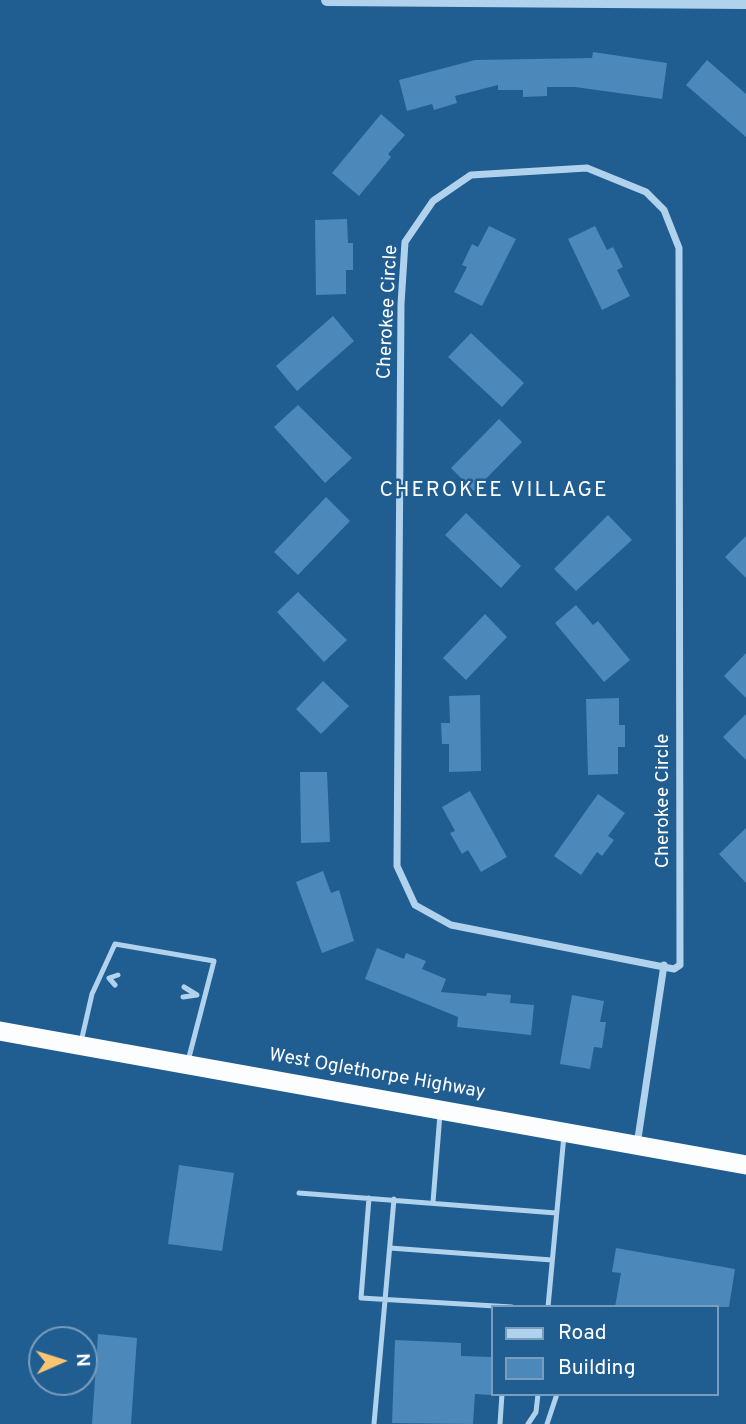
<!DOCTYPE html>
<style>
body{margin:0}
#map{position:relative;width:746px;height:1424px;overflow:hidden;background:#205d91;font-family:Overpass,sans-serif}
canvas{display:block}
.legend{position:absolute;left:491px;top:1305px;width:228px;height:91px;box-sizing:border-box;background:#205d91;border:2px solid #799ebd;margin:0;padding:9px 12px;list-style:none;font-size:21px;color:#fff}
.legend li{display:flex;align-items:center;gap:14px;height:35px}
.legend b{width:35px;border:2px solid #799ebd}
.north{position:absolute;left:28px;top:1326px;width:70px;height:70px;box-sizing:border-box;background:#205d91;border:2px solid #799ebd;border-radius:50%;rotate:87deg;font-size:19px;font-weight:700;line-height:28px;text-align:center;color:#fff}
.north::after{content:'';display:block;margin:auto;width:24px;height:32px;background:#fac572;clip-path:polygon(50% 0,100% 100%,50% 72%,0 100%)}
</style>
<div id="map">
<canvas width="746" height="1424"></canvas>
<ul class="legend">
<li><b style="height:9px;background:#b1d2ed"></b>Road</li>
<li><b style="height:19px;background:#4d88ba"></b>Building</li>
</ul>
<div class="north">N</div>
</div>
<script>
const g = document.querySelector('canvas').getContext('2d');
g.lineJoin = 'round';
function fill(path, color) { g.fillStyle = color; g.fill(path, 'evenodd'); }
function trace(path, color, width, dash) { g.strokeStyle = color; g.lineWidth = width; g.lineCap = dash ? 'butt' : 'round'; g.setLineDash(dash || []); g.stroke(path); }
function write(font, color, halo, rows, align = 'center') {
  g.font = font + ' Overpass,sans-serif'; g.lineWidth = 5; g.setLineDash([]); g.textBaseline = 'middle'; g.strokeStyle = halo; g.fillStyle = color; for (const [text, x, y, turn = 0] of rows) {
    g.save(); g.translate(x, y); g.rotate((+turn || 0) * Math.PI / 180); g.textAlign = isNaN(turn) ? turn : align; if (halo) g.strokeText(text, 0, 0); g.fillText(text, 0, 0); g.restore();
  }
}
fill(new Path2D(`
 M593,52l74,11 -5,36 -87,-12h-28v9l-24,1v-7h-25v-5l-43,11 2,7 -23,7 -2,-6 -25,7 -8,-31 76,-20 117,-2z
 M707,60l39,34v43l-60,-52z
 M381,114l24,21 -17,19 3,3 -32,39 -27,-23z
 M347,219l1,24h5v27h-7v24l-30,1 -1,-75z
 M489,226l27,13 -34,67 -28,-14 13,-25 -5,-2 10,-21 6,3z
 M595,226l12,24 6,-3 10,20 -6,3 13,26 -28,14 -34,-71z
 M333,316l21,25 -57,50 -21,-25z
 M471,333l53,50 -22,24 -54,-50z
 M298,405l54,53 -27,25 -51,-56z
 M499,419l23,23 -48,49 -23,-23z
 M326,497l24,24 -52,54 -24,-23z
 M466,513l55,53 -20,22 -56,-53z
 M608,515l24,25 -56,51 -22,-22z
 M746,536v42l-21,-21z
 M298,592l49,48 -23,22 -47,-50z
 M576,605l17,20 5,-4 32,39 -26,22 -49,-59z
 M485,614l22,23 -41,43 -23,-22z
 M746,653v45l-22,-22z
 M323,681l26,25 -28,28 -25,-25z
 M480,695l1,76 -32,1v-28h-7l-1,-21h9l-1,-27z
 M619,698v27h6v22h-7v27l-30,1 -2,-76z
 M746,714v46l-23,-23z
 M300,772h27l3,70 -29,1z
 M470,791l37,66 -26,15 -13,-22 -6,4 -12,-21 5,-2 -13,-24z
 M598,794l27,19 -17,23 6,4 -12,16 -5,-4 -16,23 -27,-19z
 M746,828v55l-27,-29z
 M323,871l8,22 8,-3 15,51 -32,12 -26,-71z
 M377,948l27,11 2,-6 20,8 -4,8 24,10 -5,13 45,4 1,-3 24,2 -1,8 24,2 -3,30 -74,-8 1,-10 -93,-38z
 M572,995l32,6 -4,21h6l-4,26 -8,-1 -4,22 -30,-5z
 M179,1165l55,8 -12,78 -54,-7z
 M616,1248l119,21 -6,38h-114l6,-34 -9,-1z
 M98,1334l39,4 -6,86h-39z
 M395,1340l66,3v13l31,1v38l-17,-1 -2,30 -81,-1z`), '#4d88ba');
trace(new Path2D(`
 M115,985l-6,-7 9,-3
 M183,997l14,-2 -13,-8
 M81,1042l11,-48 23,-50 99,17 -26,100
 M299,1193l257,20
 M369,1198l-8,100 151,9
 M433,1202l7,-88
 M390,1248l162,12
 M548,1307l16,-172
 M374,1424l20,-225
 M500,1424l2,-30
 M528,1424l8,-12 2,-18
 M547,1424l10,-30`), '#b1d2ed', 5);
trace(new Path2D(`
 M587,168l59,24 18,18 15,38 1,717 -6,4 -223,-44 -36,-20 -18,-39 4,-562 4,-62 28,-41 38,-26z
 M637,1145l27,-180`), '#b1d2ed', 7);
trace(new Path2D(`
 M327,0l419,3`), '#b1d2ed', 12);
trace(new Path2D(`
 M0,1031l746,134`), '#fbfdff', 19);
write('19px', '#fff', '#205d91', [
 ["Cherokee Circle",389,312,-87],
 ["Cherokee Circle",664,801,-90],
 ["West Oglethorpe Highway",377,1075,10]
]);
g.letterSpacing = '2px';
write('21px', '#fff', '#205d91', [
 ["CHEROKEE VILLAGE",494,492]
]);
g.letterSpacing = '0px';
</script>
